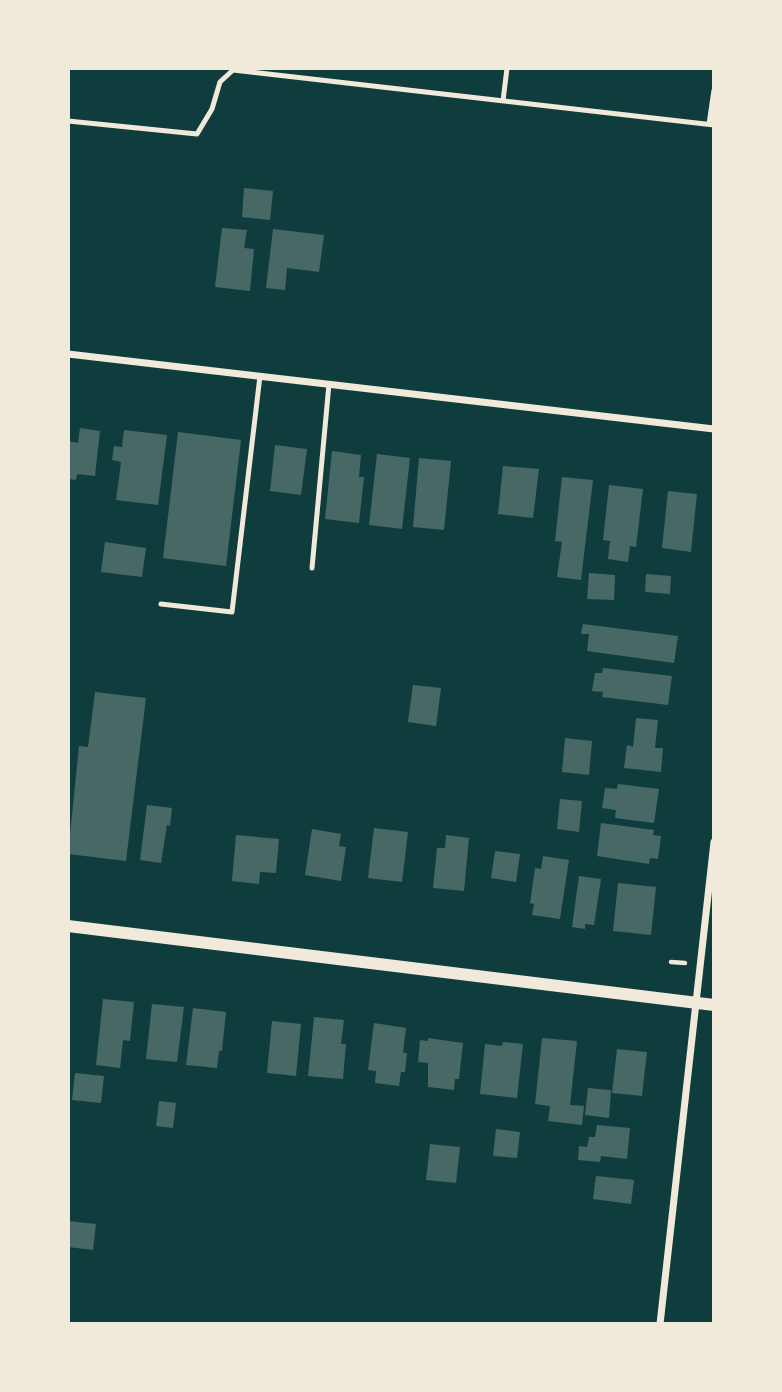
<!DOCTYPE html>
<style>
body{margin:0}
#map{position:relative;width:782px;height:1392px;overflow:hidden;background:#0f3d3e;font-family:Raleway,sans-serif}
canvas{display:block}
.frame{position:absolute;inset:0;border:70px solid #f1e9da;pointer-events:none}
</style>
<div id="map">
<canvas width="782" height="1392"></canvas>
<div class="frame"></div>
</div>
<script>
const g = document.querySelector('canvas').getContext('2d');
g.lineJoin = 'round';
function fill(path, color) { g.fillStyle = color; g.fill(path, 'evenodd'); }
function trace(path, color, width, dash) { g.strokeStyle = color; g.lineWidth = width; g.lineCap = dash ? 'butt' : 'round'; g.setLineDash(dash || []); g.stroke(path); }
fill(new Path2D(`
 M244,188l29,3 -3,29 -28,-3z
 M222,228l25,2 -3,18 10,1 -4,42 -35,-4z
 M273,229l51,6 -5,37 -32,-4 -2,22 -19,-2z
 M80,428l20,3 -5,45 -18,-2 -1,6 -8,-1v-38l10,2z
 M124,430l43,5 -9,70 -42,-5 5,-38 -9,-2 2,-14 8,1z
 M178,432l63,8 -15,126 -63,-8z
 M275,445l32,4 -6,46 -31,-4z
 M332,451l29,4 -2,22h5l-5,46 -34,-4z
 M377,454l33,4 -8,71 -33,-4z
 M419,458l32,3 -7,69 -31,-3z
 M503,466l36,3 -6,49 -35,-4z
 M562,477l31,3 -12,100 -24,-3 5,-35 -7,-1z
 M609,485l34,4 -7,58 -6,-1 -2,16 -20,-3 2,-18 -7,-1z
 M668,491l29,3 -6,58 -29,-4z
 M105,542l41,6 -4,29 -41,-5z
 M589,573l26,2 -1,25 -27,-1z
 M646,574l25,2 -1,18 -25,-2z
 M583,624l95,12 -4,27 -87,-12 2,-17h-8z
 M603,668l69,8 -4,29 -66,-8 1,-5 -11,-1 3,-18h7z
 M413,685l28,3 -5,38 -28,-4z
 M95,692l51,6 -20,163 -58,-7 11,-108 9,1z
 M636,718l22,2 -3,28h8l-2,24 -37,-4 3,-23 6,2z
 M565,738l27,3 -3,34 -27,-3z
 M618,784l41,5 -5,34 -39,-5 1,-8 -14,-2 3,-20 12,1z
 M560,799l22,2 -3,31 -22,-3z
 M147,805l25,3 -2,18 -3,-1 -6,38 -21,-3z
 M601,823l53,7 -1,5 8,1 -3,23 -8,-1 -1,6 -52,-8z
 M374,828l34,4 -6,50 -34,-4z
 M312,829l29,5 -2,12 7,1 -5,34 -36,-6z
 M236,835l43,4 -3,34 -16,-1 -1,12 -27,-3z
 M446,835l23,3 -5,53 -31,-3 4,-40h8z
 M495,851l25,3 -4,28 -25,-4z
 M543,856l26,4 -9,59 -28,-4 2,-11 -4,-1 5,-35 6,1z
 M579,876l22,3 -7,46 -9,-1v5l-13,-2z
 M618,883l38,4 -5,48 -38,-4z
 M103,999l31,3 -4,39 -7,-1 -3,28 -24,-3z
 M152,1004l32,3 -7,55 -31,-3z
 M193,1008l33,4 -4,39h-3l-2,17 -31,-3z
 M314,1017l30,3 -3,24h5l-3,35 -35,-3z
 M272,1021l29,3 -5,52 -29,-3z
 M374,1023l32,5 -3,25h4l-2,19h-4l-2,14 -24,-3 1,-12 -8,-1z
 M428,1038l35,5 -4,36h-4l-1,11 -26,-3v-24l-10,-1 2,-22 8,1z
 M542,1038l35,3 -7,64 14,1 -2,19 -34,-4 2,-15 -15,-2z
 M503,1042l20,2 -6,54 -37,-4 5,-50 17,2z
 M617,1049l30,3 -5,44 -30,-3z
 M75,1073l29,3 -3,27 -29,-3z
 M588,1088l23,2 -2,28 -24,-3z
 M159,1101l17,2 -3,25 -17,-2z
 M597,1125l33,3 -3,31 -26,-3 -1,6 -22,-2 1,-14 8,1 2,-10h6z
 M496,1129l24,3 -3,26 -24,-2z
 M430,1144l30,3 -4,36 -30,-3z
 M596,1176l38,4 -3,24 -38,-5z
 M68,1221l28,3 -3,26 -25,-3z`), '#486865');
trace(new Path2D(`
 M671,962l14,1`), '#f1e9da', 4.5);
trace(new Path2D(`
 M503,101l4,-33
 M68,121l129,13 15,-25 8,-27 13,-12 481,55
 M709,124l5,-34
 M312,568l17,-184
 M161,604l71,8 28,-236`), '#f1e9da', 5);
trace(new Path2D(`
 M68,354l646,75
 M660,1324l54,-482`), '#f1e9da', 7);
trace(new Path2D(`
 M68,926l646,79`), '#f1e9da', 12);
</script>
